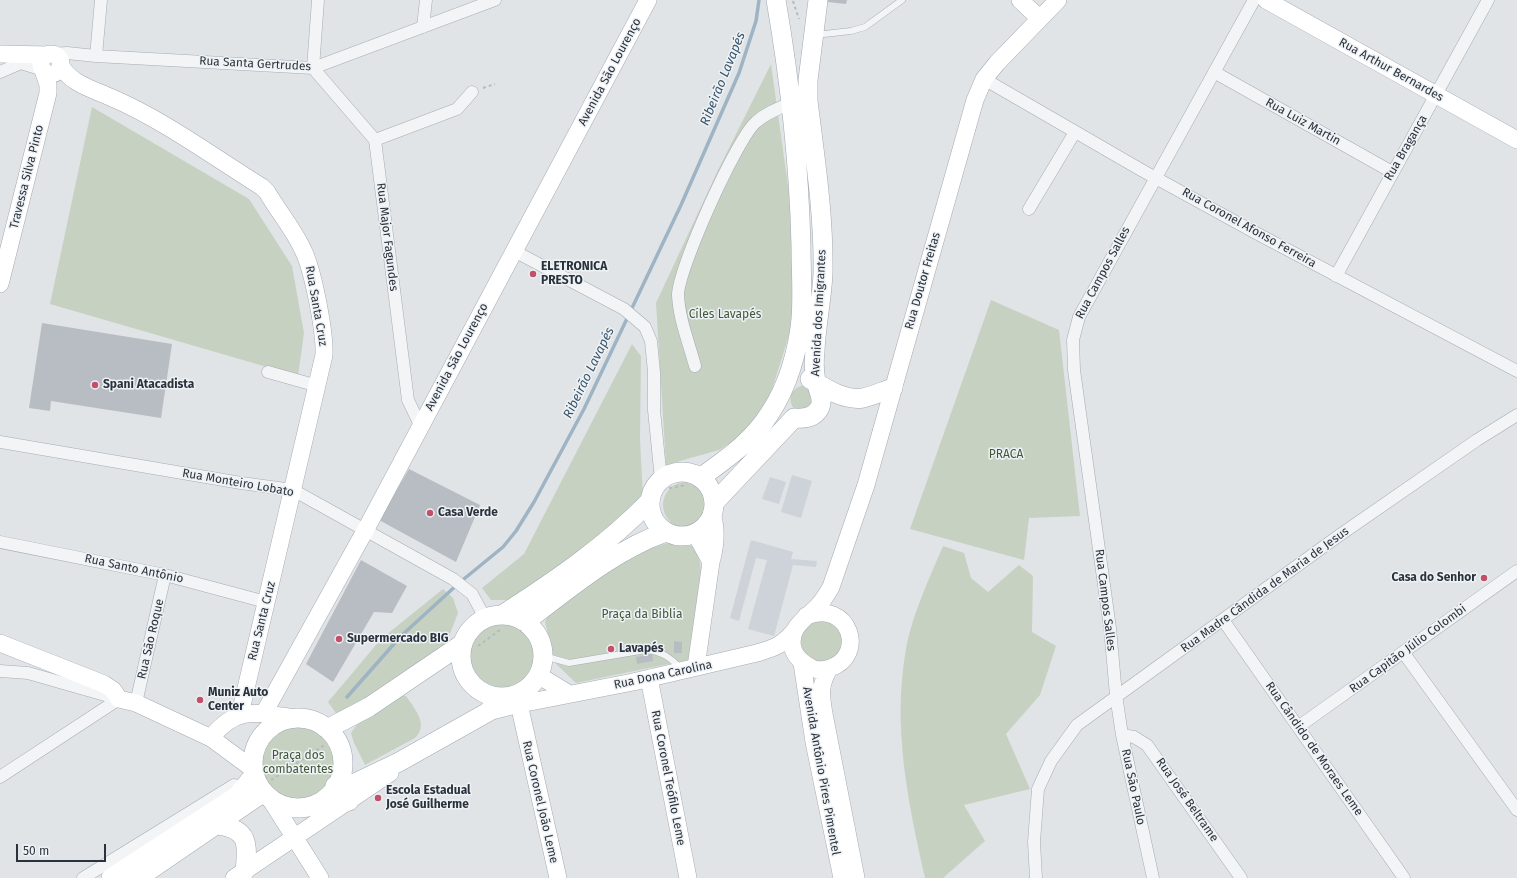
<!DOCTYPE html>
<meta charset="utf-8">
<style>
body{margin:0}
#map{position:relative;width:1517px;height:878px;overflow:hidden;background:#e0e4e7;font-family:"Fira Sans",sans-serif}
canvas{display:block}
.scale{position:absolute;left:16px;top:844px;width:90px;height:18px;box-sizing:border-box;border:2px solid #2a333d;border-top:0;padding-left:5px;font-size:12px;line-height:14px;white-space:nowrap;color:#2a333d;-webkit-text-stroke:3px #eff2f5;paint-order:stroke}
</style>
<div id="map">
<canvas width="1517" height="878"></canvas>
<div class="scale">50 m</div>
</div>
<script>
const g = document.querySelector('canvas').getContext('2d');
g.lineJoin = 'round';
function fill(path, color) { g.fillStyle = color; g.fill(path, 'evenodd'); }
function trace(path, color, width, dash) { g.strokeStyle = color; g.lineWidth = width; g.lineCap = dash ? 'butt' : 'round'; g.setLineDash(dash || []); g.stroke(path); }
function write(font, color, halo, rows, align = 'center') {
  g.font = font + ' "Fira Sans",sans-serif'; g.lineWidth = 3; g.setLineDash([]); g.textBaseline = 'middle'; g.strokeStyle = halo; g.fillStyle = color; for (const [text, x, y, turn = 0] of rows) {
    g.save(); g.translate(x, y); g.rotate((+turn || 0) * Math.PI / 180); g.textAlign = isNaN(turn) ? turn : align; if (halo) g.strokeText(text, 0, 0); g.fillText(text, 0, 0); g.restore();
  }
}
fill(new Path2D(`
 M792,475l20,6 -11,37 -20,-6z
 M770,477l16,5 -7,22 -17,-5z
 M751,540l42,12 -2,7 26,2 -1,6 -23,-2 -19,71 -26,-7 19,-69 -11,-2 -17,63 -9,-3z`), '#ced3d9');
fill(new Path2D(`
 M771,64l26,186 -6,79 -22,70 -21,32 -29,19 -53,15 -10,-162 62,-133z
 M92,107l157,92 43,67 12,67 -6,43 -248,-72z
 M991,300l68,30 21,186 -51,2 -5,42 -114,-31z
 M632,344l9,12 -1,84 3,58 -25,34 -103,68h-24l-9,-12 42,-34z
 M804,385l5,1 6,24 -21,-1c-7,-10 -3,-21 10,-24z
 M663 505a23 23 0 1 1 46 0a23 23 0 1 1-46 0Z
 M681,543l15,4c13,36 -1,77 -8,113l-112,23 -21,-20 -10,-41 5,-12 88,-57 26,-9z
 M943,546l21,7 7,25 17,14 31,-27 14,11 -1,56 24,14 -16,49 -34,39 24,55 -66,16 21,36 -42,37h-18c-17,-76 -33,-151 -19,-229 6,-34 24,-72 37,-103z
 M443,589l10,9 5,15 -12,31 -108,72 -10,-14 53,-63z
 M827,620l16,13 -3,20c-3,3 -6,6 -10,8 -22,11 -42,-24 -18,-39 4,-2 11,-2 15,-2z
 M467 655a34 34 0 1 1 68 0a34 34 0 1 1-68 0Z
 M399,696h7c9,13 23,29 9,42l-50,27 -11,-22 -3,-10 7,-10z
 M262 763a37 37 0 1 1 74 0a37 37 0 1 1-74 0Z`), '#c7d1c2');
trace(new Path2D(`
 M347,697l54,-61 58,-53 44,-36 13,-16 18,-29 50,-93 97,-204 58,-132 17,-52 3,-21`), '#9eb4c4', 3.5);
fill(new Path2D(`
 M828,0h19l-1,4 -18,-2z
 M42,323l130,21 -11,74 -110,-17 -1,10 -21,-3z
 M409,469l71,36 -24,57 -77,-42z
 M361,560l46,26 -15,27 -18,-1 -41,70 -27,-18z
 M674,641l8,1v11h-8z
 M652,654l1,7 -16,3 -1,-7z`), '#b8bdc4');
const lane = new Path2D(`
 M815,35l36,-4 14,-4 37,-27
 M542,649l9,9 18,5 77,-13c18,2 23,7 36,19`);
const street = new Path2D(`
 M318,0l-5,68 62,72 33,260 12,25
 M423,27l3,-27
 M51,54l16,-1 29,3 217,12 182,-68
 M96,56l5,-56
 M0,72l21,-9 22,7
 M1214,72l178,100
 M984,79l159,92 113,62 261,138
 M375,140l82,-31 15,-17
 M1029,209l46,-77
 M514,251l110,58 21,18 6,14 3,31v38l7,70
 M1336,276l152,-276
 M695,366c-6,-23 -16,-47 -17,-71 0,-26 59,-157 78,-173 10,-9 23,-14 35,-19
 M268,372l50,14
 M0,442l241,41 52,7 160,89 19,15 13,24
 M0,542l165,33 101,27
 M1223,620l181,258
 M1403,652l114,158
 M0,671l28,2 91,26
 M136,703l29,-128
 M1298,727l219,-156
 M1122,735l12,2 13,8 94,133
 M0,777l119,-78
 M83,878l151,-93 11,3
 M1036,878l-2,-36 4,-53 13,-28 26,-36 260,-188 140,-97 40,-25
 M1153,878l-31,-143 -6,-40 -6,-67 -36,-258 -1,-30 6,-23 175,-317`);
const secondary = new Path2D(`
 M1020,0l19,18
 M1266,0l251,140
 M0,54l47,1
 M41 64a10 10 0 1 1 20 0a10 10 0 1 1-20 0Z
 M60,64c9,19 32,25 50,33 54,23 102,59 152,90l5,5c11,19 27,38 36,58 10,20 22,82 21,105l-84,359
 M0,284l48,-191v-8l-5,-15
 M695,533l16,29
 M806,616c44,-17 61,40 24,52 -6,2 -12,3 -18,0 -8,-4 -16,-9 -19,-19 -5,-21 11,-29 24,-42 6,-6 10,-13 14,-20l35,-102 109,-385 9,-21 13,-16 61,-63
 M0,643l104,41 9,6 6,9 17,4 75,35 42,31
 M802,663l12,79 28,136
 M696,667l15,-105c5,-17 6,-32 1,-49
 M829,669c-10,17 -8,26 -5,45l32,164
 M538,675l31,19
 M649,678l39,200
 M532,684l-13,20 39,174
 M488,712l27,-7 118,-23 124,-29c17,-5 26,-8 37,-22
 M264,713l102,-184 282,-529
 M211,738c25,-33 47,-25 84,-20
 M269,797l51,81
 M234,878l156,-105`);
const primary = new Path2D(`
 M810,379c15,9 34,22 53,19 10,-2 20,-7 30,-10
 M650 504a32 32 0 1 1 64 0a32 32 0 1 1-64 0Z
 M700,478c26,-19 53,-37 70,-65 18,-27 28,-62 31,-94 2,-24 0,-49 0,-73 -2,-82 -11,-165 -25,-246
 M714,503l80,-85c10,1 21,0 26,-11 4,-10 -3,-17 -4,-26 -2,-9 -2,-21 -1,-30 1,-26 7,-52 8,-78 1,-58 -8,-115 -15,-172v-21l10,-80
 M502,615c53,-34 104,-69 148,-114
 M461 656a41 41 0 1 1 82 0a41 41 0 1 1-82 0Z
 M525,622c44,-33 89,-72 141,-90
 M253 763a45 45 0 1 1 90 0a45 45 0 1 1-90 0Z
 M327,729l42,-22 93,-63
 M335,786l20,-3 44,-21 89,-50 12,-15
 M316,806l33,-5
 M218,825c31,4 30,19 27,46
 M111,878l126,-82 17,-21
 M138,878l126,-86`);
trace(lane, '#a6abb1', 7);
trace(street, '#a6abb1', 13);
trace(secondary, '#a6abb1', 18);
trace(primary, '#a0a9b2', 20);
trace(new Path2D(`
 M793,1l6,18
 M483,88l12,-4
 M669,488l18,-3
 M478,646l22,-16
 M271,780l55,-36`), '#b6babe', 2, [3, 3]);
trace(lane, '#f2f4f6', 6);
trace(street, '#f2f4f6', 12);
trace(secondary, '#fff', 17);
trace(primary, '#fff', 19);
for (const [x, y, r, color] of [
 [533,274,4,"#c2506b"],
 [95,385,4,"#c2506b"],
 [430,513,4,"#c2506b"],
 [1484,578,4,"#c2506b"],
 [339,639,4,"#c2506b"],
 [611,649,4,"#c2506b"],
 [200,700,4,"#c2506b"],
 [378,798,4,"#c2506b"]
]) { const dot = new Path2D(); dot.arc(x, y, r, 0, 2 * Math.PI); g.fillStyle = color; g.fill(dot); trace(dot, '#eff2f5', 1.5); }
write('12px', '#2a333d', '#eff2f5', [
 ["Rua Santa Gertrudes",255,64,3],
 ["Rua Arthur Bernardes",1391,70,29],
 ["Avenida São Lourenço",610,72,-62],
 ["Rua Luiz Martin",1303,122,29],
 ["Rua Bragança",1406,148,-60],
 ["Travessa Silva Pinto",27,177,-76],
 ["Rua Coronel Afonso Ferreira",1249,228,29],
 ["Rua Major Fagundes",387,237,83],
 ["Rua Campos Salles",1103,273,-62],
 ["Rua Doutor Freitas",923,281,-74],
 ["Rua Santa Cruz",316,306,80],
 ["Avenida dos Imigrantes",819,313,-87],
 ["Avenida São Lourenço",457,357,-62],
 ["Rua Monteiro Lobato",238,483,10],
 ["Rua Santo Antônio",134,569,12],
 ["Rua Madre Cândida de Maria de Jesus",1265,590,-36],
 ["Rua Campos Salles",1105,600,83],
 ["Rua Santa Cruz",262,621,-76],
 ["Rua São Roque",151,639,-77],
 ["Rua Capitão Júlio Colombi",1408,649,-36],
 ["Rua Dona Carolina",663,675,-12],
 ["Rua Cândido de Moraes Leme",1314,749,55],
 ["Avenida Antônio Pires Pimentel",821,771,80],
 ["Rua Coronel Teófilo Leme",668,778,79],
 ["Rua São Paulo",1133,787,78],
 ["Rua José Beltrame",1187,800,55],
 ["Rua Coronel João Leme",540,802,77]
]);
write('bold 12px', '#2a333d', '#eff2f5', [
 ["ELETRONICA",541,267],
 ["PRESTO",541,281],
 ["Spani Atacadista",103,385],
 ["Casa Verde",438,513],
 ["Casa do Senhor",1476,578,"right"],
 ["Supermercado BIG",347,639],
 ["Lavapés",619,649],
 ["Muniz Auto",208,693],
 ["Center",208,707],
 ["Escola Estadual",386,791],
 ["José Guilherme",386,805]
], 'left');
write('12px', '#415839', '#eff2f5', [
 ["Cíles Lavapés",725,315],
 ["PRACA",1006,455],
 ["Praça da Biblia",642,615],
 ["Praça dos",298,756],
 ["combatentes",298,770]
]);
write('italic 13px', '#38556d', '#eff2f5', [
 ["Ribeirão Lavapés",723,79,-68],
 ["Ribeirão Lavapés",589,373,-64]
]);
</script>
